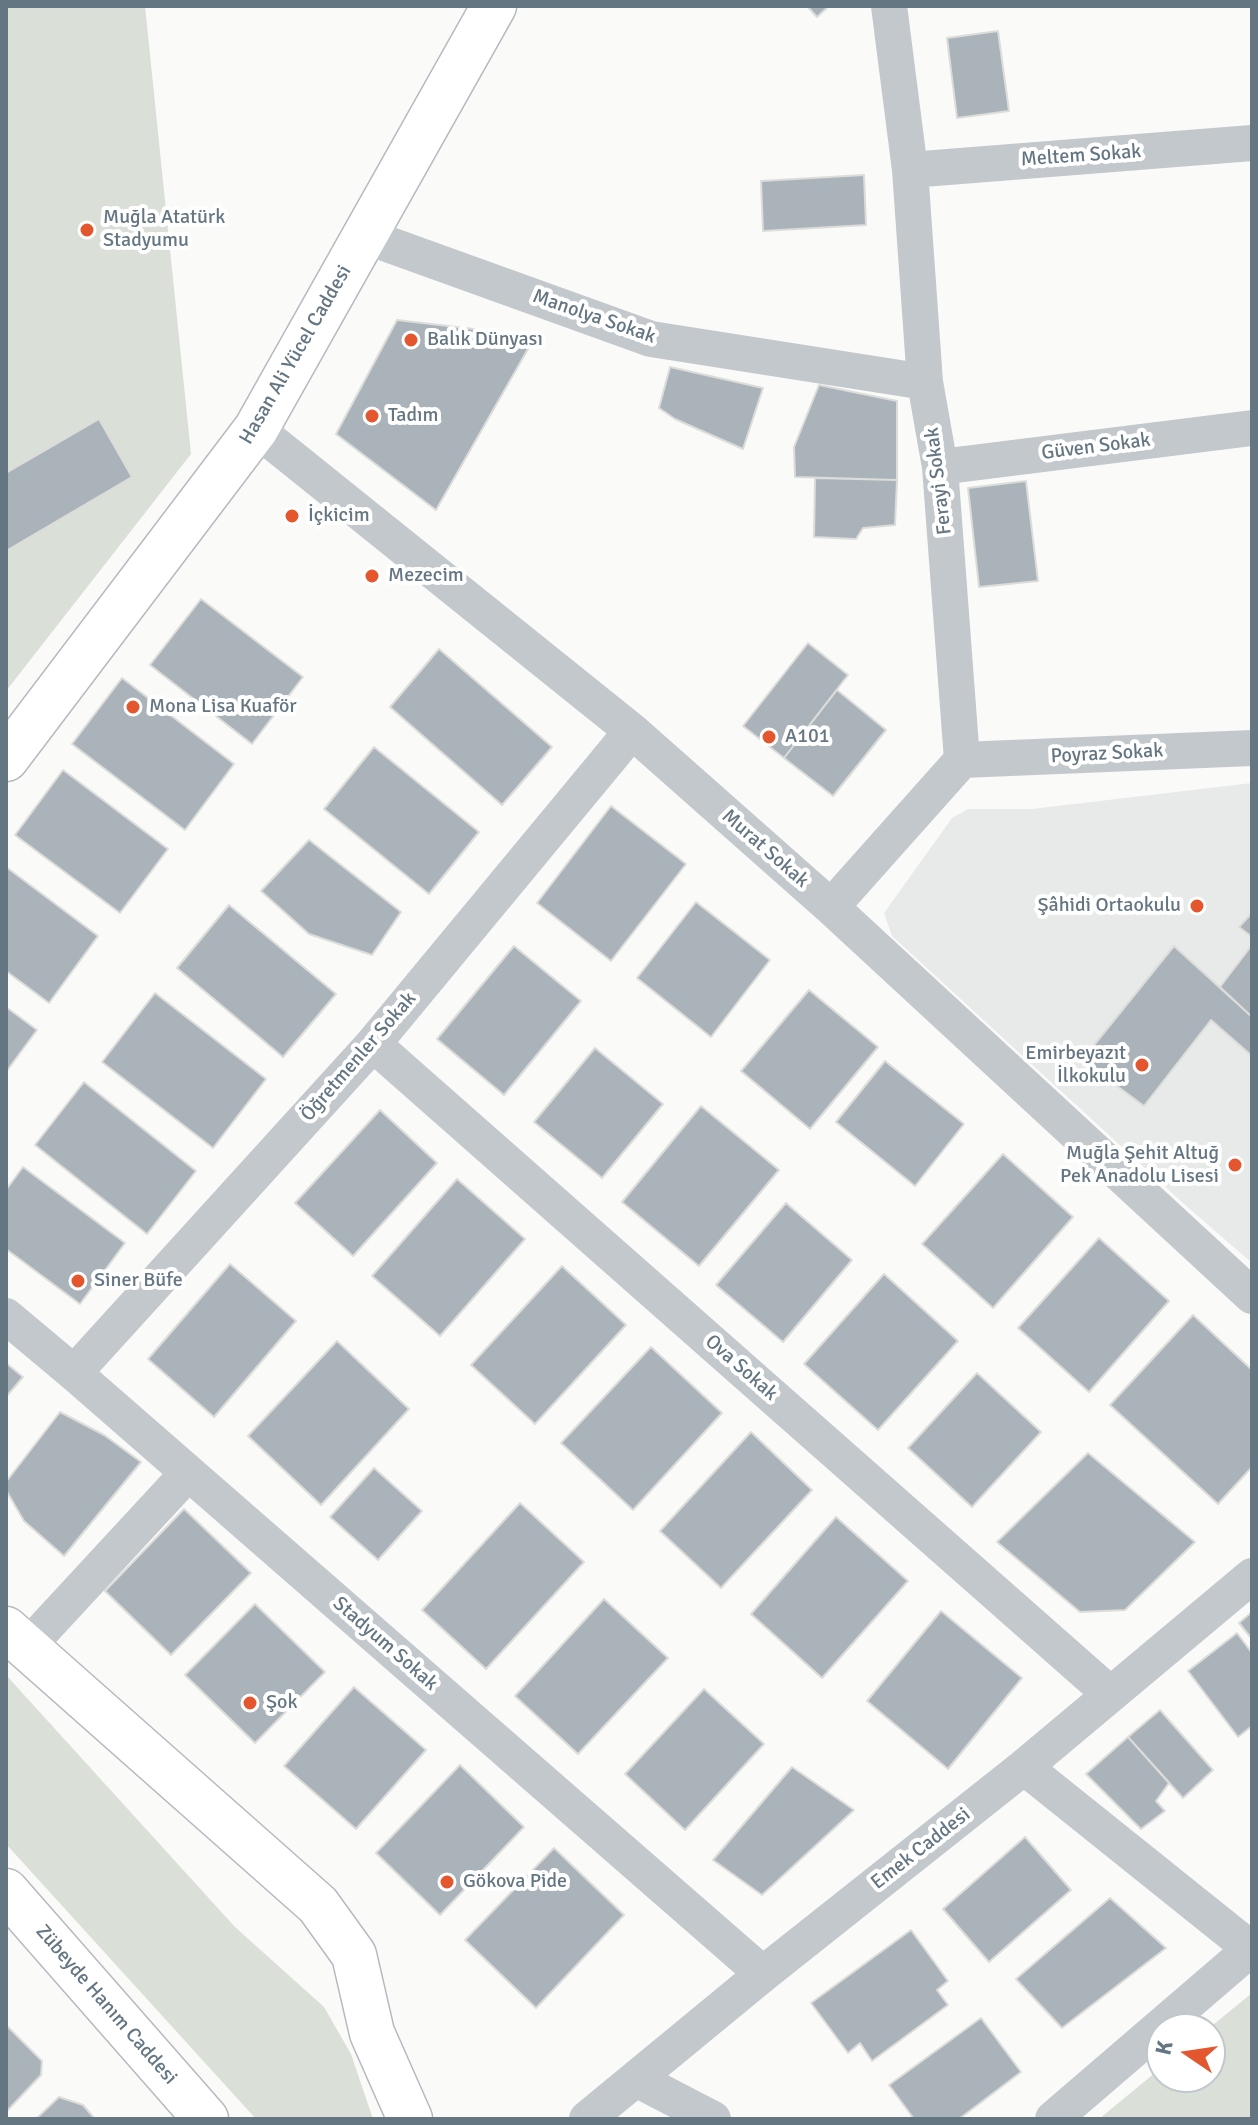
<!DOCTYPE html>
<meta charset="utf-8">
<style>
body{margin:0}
#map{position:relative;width:1258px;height:2125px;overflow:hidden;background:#fafaf8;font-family:Signika,sans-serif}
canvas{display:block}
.frame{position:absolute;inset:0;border:8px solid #657683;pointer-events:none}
.north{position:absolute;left:1146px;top:2013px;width:80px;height:80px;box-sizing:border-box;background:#fff;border:2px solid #c1c8cd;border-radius:50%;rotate:283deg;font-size:22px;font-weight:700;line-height:32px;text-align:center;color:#657683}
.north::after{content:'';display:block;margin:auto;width:28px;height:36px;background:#e4572e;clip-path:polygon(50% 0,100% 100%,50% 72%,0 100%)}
</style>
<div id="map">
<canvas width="1258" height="2125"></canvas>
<div class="frame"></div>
<div class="north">K</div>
</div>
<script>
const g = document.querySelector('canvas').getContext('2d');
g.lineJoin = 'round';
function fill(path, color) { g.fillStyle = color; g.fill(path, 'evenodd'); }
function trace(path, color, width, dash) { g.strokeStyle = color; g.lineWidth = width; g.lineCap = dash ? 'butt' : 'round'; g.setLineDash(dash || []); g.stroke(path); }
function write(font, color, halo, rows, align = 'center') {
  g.font = font + ' Signika,sans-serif'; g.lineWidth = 8; g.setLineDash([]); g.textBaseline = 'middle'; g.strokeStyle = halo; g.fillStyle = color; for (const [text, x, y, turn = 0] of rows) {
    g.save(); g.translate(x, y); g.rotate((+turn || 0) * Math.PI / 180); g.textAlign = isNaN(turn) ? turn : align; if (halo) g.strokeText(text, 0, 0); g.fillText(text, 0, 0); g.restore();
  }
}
fill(new Path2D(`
 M1252,783v480l-68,-59 -292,-268 -8,-23 68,-95 16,-9h64z`), '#e8e9e9');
fill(new Path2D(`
 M6,6h139l46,448 -185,237z
 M6,1675l229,252 89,80 27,47 22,65h-117l-250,-275z
 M1252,1993v126h-153l63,-52v10h48v-48h-2z`), '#dadfd7');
const building = new Path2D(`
 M807,6h22l-12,11z
 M998,31l11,80 -52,7 -10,-80z
 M864,175l2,50 -103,6 -2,-50z
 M397,320l102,12 29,17 -92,161 -100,-76z
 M670,367l93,21 -20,61 -68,-30 -16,-11z
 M819,385l78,16v79l-102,-3 -1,-30z
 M99,419l33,58 -126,74v-78z
 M815,478l82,2 -2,45 -32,3 -7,11 -42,-2z
 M1026,481l12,100 -59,6 -11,-99z
 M201,599l102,78 -51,67 -102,-79z
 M808,643l40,32 -64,83 -41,-32z
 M439,649l113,98 -50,58 -112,-98z
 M122,678l112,86 -49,66 -113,-86z
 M837,690l49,40 -53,66 -49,-38z
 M374,747l105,85 -50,62 -105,-85z
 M63,770l105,79 -48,64 -105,-78z
 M611,806l75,58 -75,97 -74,-58z
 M309,840l92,72 -29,43 -63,-21 -48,-43z
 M6,867l92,69 -49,67 -43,-32z
 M696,902l74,58 -59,77 -74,-59z
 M229,905l107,89 -53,63 -106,-89z
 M1252,913v24l-13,-10z
 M1252,945v72l-32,-30z
 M514,946l67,55 -77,94 -67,-56z
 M1174,946l78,71v39l-41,-36 -67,86 -62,-46z
 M809,990l69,57 -68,82 -69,-58z
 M155,993l111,86 -53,69 -111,-86z
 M6,1007l31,23 -31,42z
 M595,1048l68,56 -61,74 -68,-56z
 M885,1061l79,63 -49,62 -79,-64z
 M84,1082l112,89 -49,63 -112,-89z
 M701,1106l78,64 -80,96 -77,-64z
 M380,1110l57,53 -84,93 -58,-53z
 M1003,1154l70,63 -80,91 -71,-64z
 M23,1167l102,76 -45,61 -74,-55v-59z
 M457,1179l68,60 -85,97 -68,-60z
 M786,1203l66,57 -69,82 -67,-57z
 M1099,1238l70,63 -80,91 -71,-64z
 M230,1264l66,57 -82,96 -66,-58z
 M562,1266l64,59 -91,99 -64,-59z
 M884,1274l74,67 -80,89 -74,-66z
 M1193,1315l59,55v97l-34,37 -108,-99z
 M337,1341l72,68 -88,96 -73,-69z
 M651,1347l71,66 -89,97 -72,-67z
 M6,1363l17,14 -17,20z
 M977,1373l64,59 -69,75 -64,-59z
 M60,1412l44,23 37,27 -77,94 -40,-35 -18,-31v-8z
 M751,1432l61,58 -91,98 -61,-57z
 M1088,1453l107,89 -70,68 -45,2 -83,-70z
 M374,1468l48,43 -44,49 -48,-43z
 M520,1503l64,59 -98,107 -64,-59z
 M184,1509l67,64 -80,82 -66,-64z
 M836,1517l72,64 -86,97 -71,-64z
 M604,1599l64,59 -90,96 -63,-58z
 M255,1604l70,68 -70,71 -70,-68z
 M941,1611l81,67 -74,91 -81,-68z
 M1252,1612v27l-13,-16z
 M1237,1633l15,20v73l-14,11 -50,-66z
 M354,1687l72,63 -70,79 -72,-63z
 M704,1689l60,55 -79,86 -60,-56z
 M1160,1710l53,60 -30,28 -55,-61z
 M1128,1737l41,46 -13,18 9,10 -24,18 -55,-55z
 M460,1765l64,62 -84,88 -64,-62z
 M792,1767l62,43 -92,85 -49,-35z
 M1025,1837l46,53 -82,72 -46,-53z
 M554,1848l70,67 -88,93 -71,-68z
 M1110,1898l56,50 -104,80 -46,-49z
 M911,1930l37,51 -11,9 11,15 -76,56 -12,-18 -12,10 -37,-50z
 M981,2018l40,54 -62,47h-45l-25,-34z
 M6,2025l36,36 -1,14 -35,37z
 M59,2097l24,8 12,14h-59z`);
fill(building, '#aab3b9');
trace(building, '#dcdcda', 2);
const major = new Path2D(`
 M6,759l250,-330 238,-423
 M6,1629l312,276 36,50 18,78 38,86
 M6,1891l200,228`);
trace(major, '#b5babe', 47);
trace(new Path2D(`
 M910,170l342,-27
 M365,236l286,103 274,43
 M256,429l376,302 199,176 421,389
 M940,467l312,-39
 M962,760l290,-12
 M831,907l131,-147 -22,-293 -15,-85 -15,-212 -21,-164
 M373,1044l736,649
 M6,1316l68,57 689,601
 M74,1373l299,-329 259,-313
 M27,1647l161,-174
 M1024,1767l227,182
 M636,2079l77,40
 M587,2119l176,-145 261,-207 228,-191
 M1053,2119l199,-171`), '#c3c8cc', 36);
trace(major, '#fff', 44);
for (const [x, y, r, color] of [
 [87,230,8,"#e4572e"],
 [411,340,8,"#e4572e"],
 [372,416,8,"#e4572e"],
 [292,516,8,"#e4572e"],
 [372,576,8,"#e4572e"],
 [133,707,8,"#e4572e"],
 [769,737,8,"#e4572e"],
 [1197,906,8,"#e4572e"],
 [1142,1065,8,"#e4572e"],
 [1235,1165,8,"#e4572e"],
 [78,1281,8,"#e4572e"],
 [250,1703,8,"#e4572e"],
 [447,1882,8,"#e4572e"]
]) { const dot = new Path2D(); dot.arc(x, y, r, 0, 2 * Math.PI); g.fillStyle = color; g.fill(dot); trace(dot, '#fff', 3); }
write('20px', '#657683', '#fff', [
 ["Meltem Sokak",1081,156,-4],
 ["Manolya Sokak",594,317,19],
 ["Hasan Ali Yücel Caddesi",296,355,-60],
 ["Güven Sokak",1096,447,-7],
 ["Ferayi Sokak",939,481,-97],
 ["Poyraz Sokak",1107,754,-3],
 ["Murat Sokak",765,849,41],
 ["Öğretmenler Sokak",359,1057,-49],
 ["Ova Sokak",741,1368,41],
 ["Stadyum Sokak",385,1644,41],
 ["Emek Caddesi",921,1849,-38],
 ["Zübeyde Hanım Caddesi",106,2005,49]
]);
write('20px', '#657683', '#fff', [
 ["Muğla Atatürk",103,218],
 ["Stadyumu",103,241],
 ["Balık Dünyası",427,340],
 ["Tadım",388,416],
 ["İçkicim",308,516],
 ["Mezecim",388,576],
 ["Mona Lisa Kuaför",149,707],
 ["A101",785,737],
 ["Şâhidi Ortaokulu",1181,906,"right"],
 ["Emirbeyazıt",1126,1054,"right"],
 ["İlkokulu",1126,1077,"right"],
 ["Muğla Şehit Altuğ",1219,1154,"right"],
 ["Pek Anadolu Lisesi",1219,1177,"right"],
 ["Siner Büfe",94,1281],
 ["Şok",266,1703],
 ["Gökova Pide",463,1882]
], 'left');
</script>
